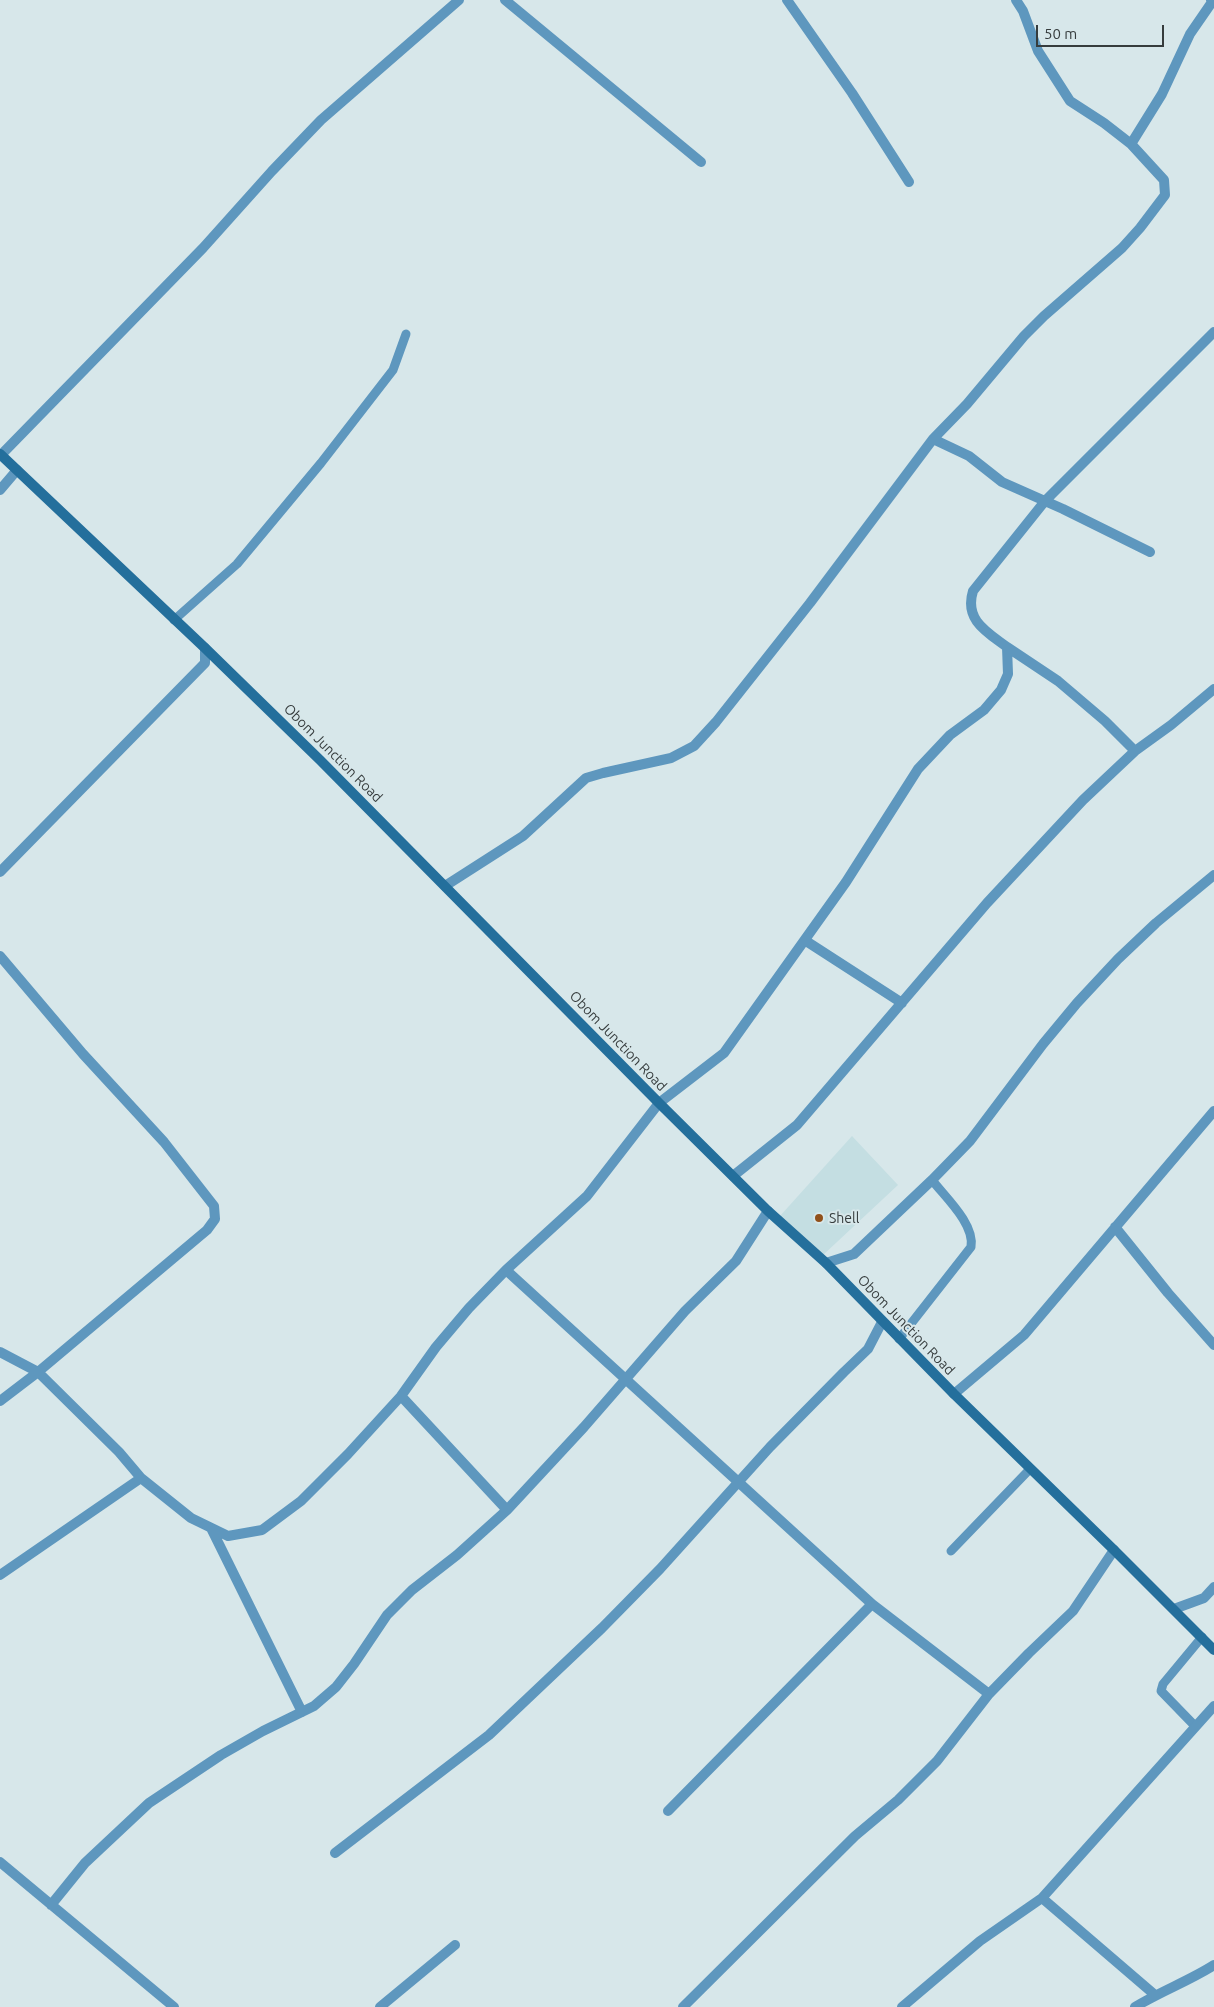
<!DOCTYPE html>
<style>
body{margin:0}
#map{position:relative;width:1214px;height:2007px;overflow:hidden;background:#d7e7ea;font-family:Ubuntu,sans-serif}
canvas{display:block}
.scale{position:absolute;left:1036px;top:25px;width:128px;height:22px;box-sizing:border-box;border:2px solid #363c3d;border-top:0;padding-left:6px;font-size:15px;line-height:18px;white-space:nowrap;color:#363c3d;-webkit-text-stroke:4px #d7e7ea;paint-order:stroke}
</style>
<div id="map">
<canvas width="1214" height="2007"></canvas>
<div class="scale">50 m</div>
</div>
<script>
const g = document.querySelector('canvas').getContext('2d');
g.lineJoin = 'round';
function fill(path, color) { g.fillStyle = color; g.fill(path, 'evenodd'); }
function trace(path, color, width, dash) { g.strokeStyle = color; g.lineWidth = width; g.lineCap = dash ? 'butt' : 'round'; g.setLineDash(dash || []); g.stroke(path); }
function write(font, color, halo, rows, align = 'center') {
  g.font = font + ' Ubuntu,sans-serif'; g.lineWidth = 4; g.setLineDash([]); g.textBaseline = 'middle'; g.strokeStyle = halo; g.fillStyle = color; for (const [text, x, y, turn = 0] of rows) {
    g.save(); g.translate(x, y); g.rotate((+turn || 0) * Math.PI / 180); g.textAlign = isNaN(turn) ? turn : align; if (halo) g.strokeText(text, 0, 0); g.fillText(text, 0, 0); g.restore();
  }
}
fill(new Path2D(`
 M852,1136l46,49 -76,71 -42,-40z`), '#c4dee2');
trace(new Path2D(`
 M174,620l63,-56 84,-101 72,-93 13,-36
 M899,1339l72,-92c4,-23 -26,-50 -39,-67
 M951,1551l79,-82
 M1195,1726l-34,-35 2,-7 39,-47`), '#5e97be', 9);
trace(new Path2D(`
 M505,0l196,162
 M787,0l65,93 57,89
 M1016,0l7,11 15,40 32,50 34,22 27,21
 M933,439l36,17 33,26 61,27 87,43
 M1,455l202,-207 69,-77 49,-51 138,-120
 M0,490l17,-20
 M1007,647l51,34 47,40 30,30
 M0,872l205,-209v-15
 M445,886l78,-50 63,-58 17,-5 68,-15 23,-12 22,-24 94,-119 123,-164 34,-35 57,-68 20,-20 78,-68 18,-20 25,-33 -1,-15 -33,-36 31,-50 28,-60 22,-32 -1,-2
 M806,941l96,62
 M0,956l83,98 81,88 50,64 1,13 -8,11 -169,142 -38,29
 M733,1176l64,-51 190,-222 96,-103 52,-49 36,-26 43,-36
 M1115,1227l53,66 46,52
 M826,1263l28,-9 78,-74 38,-39 73,-97 34,-41 41,-44 38,-36 58,-48
 M506,1270l366,334 117,90
 M0,1352l38,20 81,80 22,26 50,40 37,18 34,-6 39,-29 47,-47 53,-58 35,-49 33,-39 37,-38 81,-74 72,-93 65,-50 122,-171 72,-113 32,-34 34,-25 17,-20 7,-16 -1,-27c-20,-15 -43,-27 -34,-56l72,-90 169,-169
 M954,1394l70,-59 190,-224
 M401,1396l106,114
 M211,1528l91,184
 M0,1575l141,-97
 M1174,1609l30,-11 10,-11
 M668,1811l204,-207
 M335,1853l154,-118 113,-107 58,-59 110,-122 74,-75 24,-23 14,-27
 M0,1862l174,145
 M1042,1898l113,97
 M51,1905l34,-42 64,-60 72,-48 42,-24 51,-25 22,-19 18,-23 33,-49 25,-25 45,-35 50,-45 77,-83 101,-116 51,-50 32,-50
 M380,2007l75,-62
 M683,2007l172,-171 43,-36 39,-39 52,-67 40,-41 44,-42 41,-61
 M902,2007l78,-66 62,-43 172,-192
 M1135,2007c26,-16 54,-26 79,-42`), '#5e97be', 10);
trace(new Path2D(`
 M0,454l205,194 115,112 339,343 109,108 58,52 128,131 160,156 100,100`), '#246f9c', 10);
for (const [x, y, r, color] of [
 [819,1218,5,"#91501a"]
]) { const dot = new Path2D(); dot.arc(x, y, r, 0, 2 * Math.PI); g.fillStyle = color; g.fill(dot); trace(dot, '#d7e7ea', 2); }
write('14px', '#363c3d', '#d7e7ea', [
 ["Obom Junction Road",333,753,45],
 ["Obom Junction Road",618,1041,46],
 ["Obom Junction Road",906,1325,46]
]);
write('14px', '#363c3d', '#d7e7ea', [
 ["Shell",829,1218]
], 'left');
</script>
